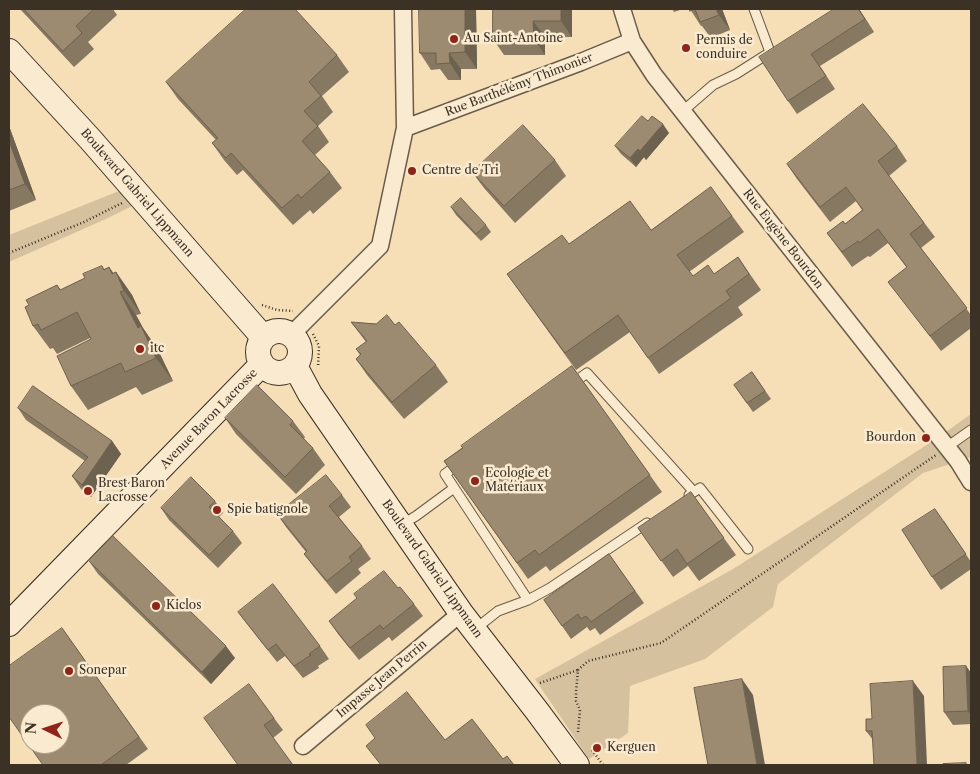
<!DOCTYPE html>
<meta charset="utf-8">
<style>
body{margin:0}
#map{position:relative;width:980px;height:774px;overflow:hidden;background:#f6deb7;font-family:"Libre Caslon Text",serif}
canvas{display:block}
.frame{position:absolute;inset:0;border:10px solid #3b3125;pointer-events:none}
.north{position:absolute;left:20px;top:704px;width:50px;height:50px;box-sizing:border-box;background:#f9ead0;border:1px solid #ada08c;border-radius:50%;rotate:274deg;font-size:14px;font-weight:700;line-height:20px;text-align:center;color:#3b3125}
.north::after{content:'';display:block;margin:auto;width:18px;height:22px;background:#8f2418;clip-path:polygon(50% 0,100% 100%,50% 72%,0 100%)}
</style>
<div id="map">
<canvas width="980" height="774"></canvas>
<div class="frame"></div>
<div class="north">N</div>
</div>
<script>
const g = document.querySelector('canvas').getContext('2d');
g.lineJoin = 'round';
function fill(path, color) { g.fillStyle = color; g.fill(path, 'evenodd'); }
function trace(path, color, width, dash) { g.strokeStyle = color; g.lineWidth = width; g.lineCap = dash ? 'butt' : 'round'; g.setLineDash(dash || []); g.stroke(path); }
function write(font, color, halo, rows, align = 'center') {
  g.font = font + ' "Libre Caslon Text",serif'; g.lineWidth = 5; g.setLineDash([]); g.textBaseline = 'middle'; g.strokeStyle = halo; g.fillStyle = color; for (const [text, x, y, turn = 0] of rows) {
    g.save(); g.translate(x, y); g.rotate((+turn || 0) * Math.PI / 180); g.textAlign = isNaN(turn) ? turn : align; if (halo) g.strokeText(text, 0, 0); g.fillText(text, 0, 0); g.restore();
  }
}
fill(new Path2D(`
 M119,191l13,15 -24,12 -99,44v-27z
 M971,414v43l-48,16 -145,111 -5,23 -68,52 -75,27 -2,47 -39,26 -54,-80 198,-110 203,-130z`), '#d6c19e');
const lane = new Path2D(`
 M754,9l16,43
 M683,111l30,-26 23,-11 33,-21
 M572,384l15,-11 107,119
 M947,447l24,-17
 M460,463l-15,11 83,126
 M689,495l11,-7 48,61
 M401,525l15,-9 38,-28
 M474,630l24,-19 30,-11 22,-12 97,-65`);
const street = new Path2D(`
 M622,9l10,32 22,34 304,386 13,21
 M405,128l176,-66 51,-21
 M292,334l88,-88 25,-118 -2,-119
 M303,746l158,-133`);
const secondary = new Path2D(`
 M9,51l81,88 173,198
 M258 352a21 21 0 1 1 42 0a21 21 0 1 1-42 0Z
 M295,366l15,28 151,219 76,98 40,54
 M9,624l253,-260`);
trace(lane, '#6a5c4a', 11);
trace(street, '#6a5c4a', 19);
trace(secondary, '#3b3125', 26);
trace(new Path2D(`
 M9,253l75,-31 38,-19
 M262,305l15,5 16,1
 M313,334l6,12 -1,21
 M540,683l38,-13
 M578,732l2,-22 -4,-9v-9l2,-22 10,-9 73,-18 275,-188
 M592,750l11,15`), '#3b3125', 2.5, [1, 2.5]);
trace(lane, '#f9ead0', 9);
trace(street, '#f9ead0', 16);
trace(secondary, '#f9ead0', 24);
fill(new Path2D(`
 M20,9h93l4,6 -29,27 6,7 -20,18z
 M476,9l1,60h-16v11h-13l-8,-11 -9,1 -11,-17z
 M493,9h79v28h-27v18h-41l-11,-16z
 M672,9h11l-9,3z
 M690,9h32l8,21 -19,8 -9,-12h-1z
 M834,9h25l15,23 -54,34 15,23 -38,25 -9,-13z
 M337,55l12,17 -27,24 11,16 -15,14 11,16 -14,13 15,17 12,16 -29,26 -3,-4 -17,15 -50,-55 -6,5 -13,-15 -12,-17 4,-3 -38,-41 -12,-17z
 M648,121l21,12 -23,27 -2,-3 -8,10 -15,-13 -6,-8z
 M9,126l27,74 -27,11z
 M897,146l10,15 -18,15 46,61 -14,11 50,67v13l-30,23 -42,-55 -11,-14 19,-14 -19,-25 -18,14 -2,-1 -16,11 -25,-34 18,-9 17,-14 -6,-9 -26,21 -33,-43 -10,-15z
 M555,160l11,16 -51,47 -31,-35 -12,-16z
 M711,187l33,45 -55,40 4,4 21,-2 24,-17 23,33 -23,17 5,8 -84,59 -29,-42 -54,38 -69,-96 62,-30 82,-14z
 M451,207l35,18 5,7 -10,9 -25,-26z
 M102,266l2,3 5,-2 4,6 3,-1 16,23 9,19 -5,1 7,13 15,22 15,31 -31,14 -6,-8 -48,23 -17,-24 20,-47 -1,-1 -33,16 -4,-6 -3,1 -17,-23 -4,-21 28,-20 4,5 24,-12z
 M351,322l44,3 41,40 12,17 -44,37 -37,-44 -11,-16 4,-4 -4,-6 10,-7z
 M572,366l90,126 -112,79 -4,-5 -18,13 -84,-118z
 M752,372l19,27 -18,13 -19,-27z
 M18,408l94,33 9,13 -30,43 -10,-8 -9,-13 13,-15 -59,-41z
 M225,418l68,3 12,16 -1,2 9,9 12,17 -29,29 -60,-60z
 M691,492l45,63 -37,26 -11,-15 -15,11 -35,-49z
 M342,495l9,12 -12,10 23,29 9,13 -13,10 3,4 -25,21 -23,-28 -9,-12 2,-2 -20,-25 -9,-13z
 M215,501l8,12 -4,4 14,14 9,12 -24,25 -49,-48 -8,-12z
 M944,521l27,41v7l-30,21 -9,-13z
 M609,554l35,49 -44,32 -5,-7 -5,3 -3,-4 -16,12 -27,-39z
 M89,561l146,97 -24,26 -113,-110z
 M398,588l16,16 9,12 -31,25 -3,-4 -30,23 -21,-26 -9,-13z
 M238,612l82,34 9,13 -11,7 1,2 -16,10 -18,-22 -8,6 -30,-38z
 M62,628l86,121 -22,16h-83z
 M966,666l5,7v51l-18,1 -9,-13z
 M924,696l-51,44 -7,-9 6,-12z
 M204,718h70l9,12 -10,8z`), '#867861');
fill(new Path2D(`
 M465,9h11l1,60 -12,-17z
 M561,9h11v28l-11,-16z
 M716,9h6l8,21 -11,-15z
 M858,9h1l15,23 -9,-13z
 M533,21l12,16v18l-11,-16z
 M449,53l12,16v11l-11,-17z
 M663,124l6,9 -23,27 -6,-9z
 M9,126l27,74 -11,-16 -16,-43z
 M638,149l6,8 -8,10 -6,-9z
 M109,267l13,18 -6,-13 16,23 9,19 -29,-40z
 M120,292l16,23 7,13 15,22 15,31 -17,-23 -18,-30z
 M112,441l9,13 -30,43 -9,-12z
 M226,646l9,12 -24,26 -9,-12z
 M966,666l5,7v42l-3,-4z
 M742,679l11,16 12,70h-8z
 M913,681l11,15 3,69h-10z`), '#6d614f');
const building = new Path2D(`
 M24,9h70l-18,17 6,7 -19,18z
 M246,9h49l42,46 -28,27 12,14 -17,15 14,15 -16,15 28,31 -29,26 -3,-4 -16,14 -51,-55 -5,5 -14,-15 6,-5 -52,-56z
 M419,9h46v43l-16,1 1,10 -14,1v-11h-16z
 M493,9h68v12h-28l1,18h-41z
 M690,9h26l3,6 -19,7 -5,-13 -5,2z
 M834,9h24l7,10 -54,35 15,22 -38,25 -29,-44z
 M863,104l34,42 -19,15 46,62 -14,11 57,74 -37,28 -42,-54 19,-15 -29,-38 -19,14 -1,-2 -16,11 -15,-19 16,-12 2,3 18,-14 -17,-23 -26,20 -33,-43z
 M642,116l6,5 4,-5 11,8 -23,27 -2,-2 -8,9 -15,-12z
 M523,125l32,35 -51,46 -32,-34z
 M9,141l16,43 -16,6z
 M711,187l21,29 -55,39 16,21 15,-11 6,9 24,-17 11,17 -23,17 5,7 -83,60 -30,-43 -53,38 -58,-79 55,-39 7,9 61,-43 21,29z
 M461,198l25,27 -10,9 -25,-27z
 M102,266l2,4 5,-3 3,7 4,-2 8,19 -4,1 18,36 3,-2 15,32 -31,14 -4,-9 -50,23 -14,-30 34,-17 -14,-27 -36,18 -3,-6 -5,2 -8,-19 4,-2 -3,-5 31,-15 3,5 25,-12 -2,-4z
 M387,315l8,10 4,-3 37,43 -44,37 -36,-43 5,-5 -5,-5 11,-8 -16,-19 25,2z
 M572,366l78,109 -111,80 -4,-5 -18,13 -73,-102 19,-13 -2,-2z
 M752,372l13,19 -18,12 -13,-18z
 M257,385l36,36 -3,4 23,23 -28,29 -60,-59z
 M33,386l79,55 -30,44 -10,-9 16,-19 -70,-49z
 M326,475l16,20 -13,11 33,40 -13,11 3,4 -25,20 -23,-27 3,-3 -30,-37z
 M191,477l24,24 -6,6 24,24 -24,24 -48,-47z
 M691,492l33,46 -37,26 -10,-15 -16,12 -23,-33z
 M935,509l31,45 -34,23 -30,-47z
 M113,536l113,110 -24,26 -113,-111z
 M609,554l26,37 -44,31 -5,-6 -5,3 -3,-5 -16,12 -18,-26z
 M384,571l14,17 2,-1 14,17 -31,25 -3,-4 -30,23 -21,-27 28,-23 -3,-4z
 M273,584l47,62 -11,8 2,1 -17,11 -18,-22 -8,6 -30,-38z
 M62,628l77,109 -38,28h-58l-34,-48v-51zM30,714h30v30h-30z
 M966,666l2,45 -24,1 -1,-45z
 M742,679l15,86h-49l-14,-77z
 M913,681l4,84h-43l-2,-34h-6v-12h6l-2,-35z
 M249,684l25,34 -10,7 29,40h-55l-34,-47z
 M407,692l38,48 27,-21 31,40 4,-3 7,9h-133l-15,-19 9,-8 -9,-13z
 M966,763v2h-23v-1z`);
fill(building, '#9c8b71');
trace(building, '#6d614f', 1);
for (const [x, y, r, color] of [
 [454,39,5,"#8f2418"],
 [686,48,5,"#8f2418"],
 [412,171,5,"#8f2418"],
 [140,349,5,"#8f2418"],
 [926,438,5,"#8f2418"],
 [475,481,5,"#8f2418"],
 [88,491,5,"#8f2418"],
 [217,510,5,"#8f2418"],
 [156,606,5,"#8f2418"],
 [69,671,5,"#8f2418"],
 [597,748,5,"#8f2418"]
]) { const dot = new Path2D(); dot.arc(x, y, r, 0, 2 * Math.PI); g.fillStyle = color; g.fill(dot); trace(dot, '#f9ead0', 2); }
write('12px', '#3b3125', '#f9ead0', [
 ["Au Saint-Antoine",464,39],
 ["Permis de",696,41],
 ["conduire",696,55],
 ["Centre de Tri",422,171],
 ["itc",150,349],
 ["Bourdon",916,438,"right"],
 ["Ecologie et",485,474],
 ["Matériaux",485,488],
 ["Brest Baron",98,484],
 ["Lacrosse",98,498],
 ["Spie batignole",227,510],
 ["Kiclos",166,606],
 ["Sonepar",79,671],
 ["Kerguen",607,748]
], 'left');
write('12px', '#3b3125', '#f9ead0', [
 ["Rue Barthélémy Thimonier",519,85,-21],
 ["Boulevard Gabriel Lippmann",137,193,49],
 ["Rue Eugène Bourdon",783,239,52],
 ["Avenue Baron Lacrosse",209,419,-46],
 ["Boulevard Gabriel Lippmann",432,569,55],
 ["Impasse Jean Perrin",382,679,-40]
]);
</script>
